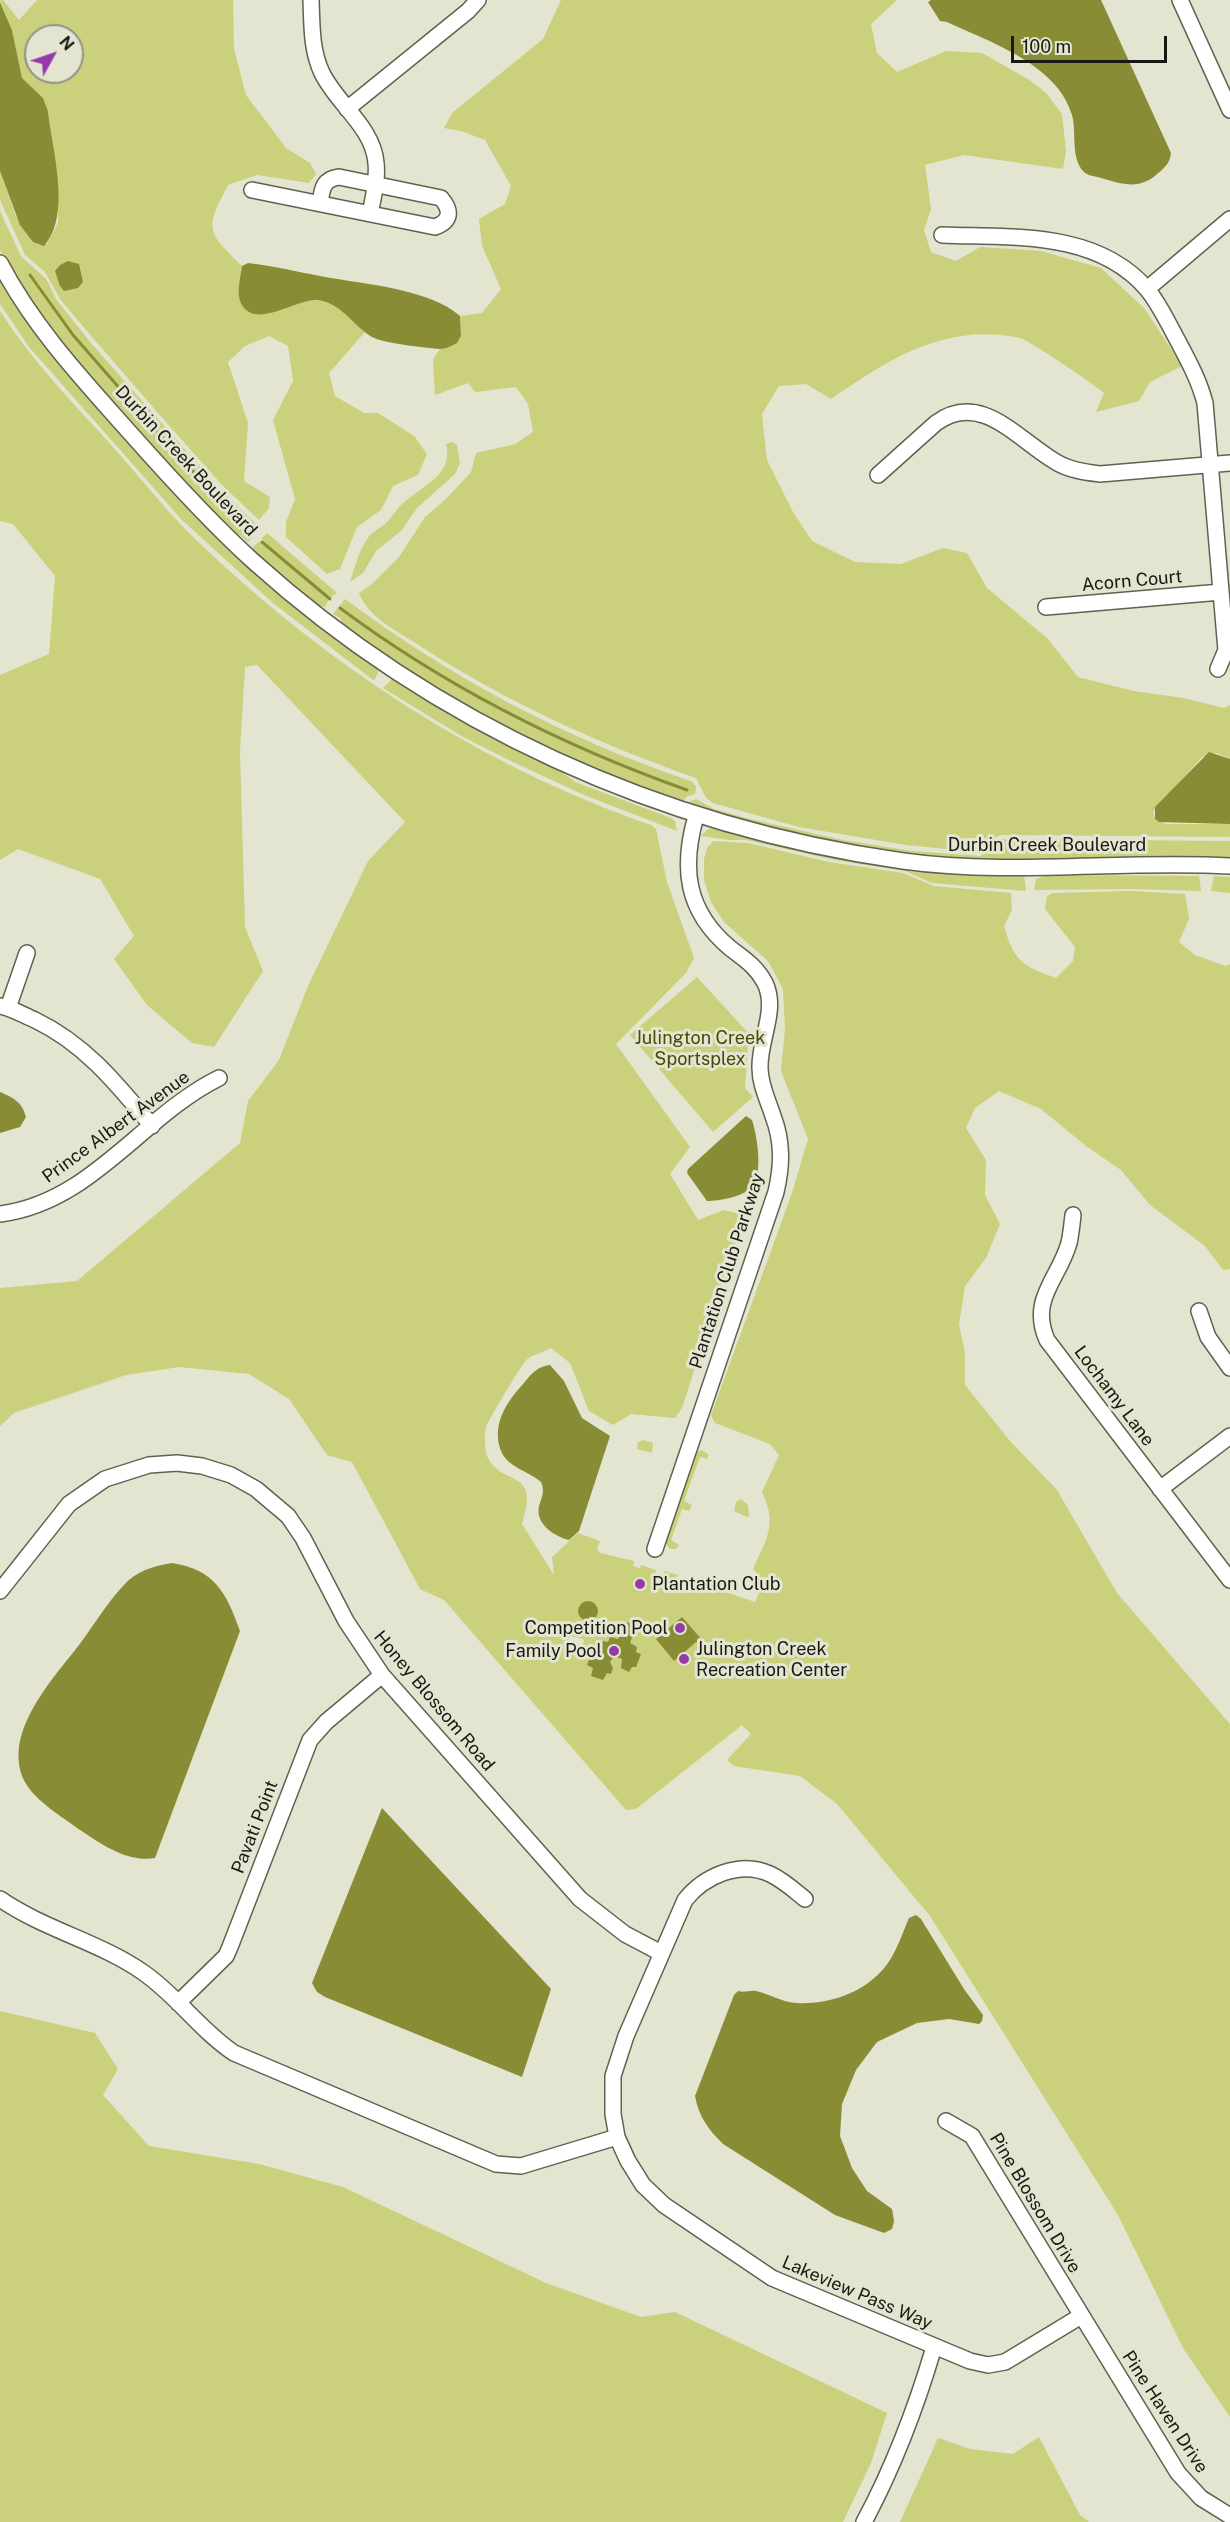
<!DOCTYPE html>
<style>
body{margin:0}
#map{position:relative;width:1230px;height:2522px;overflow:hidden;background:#e3e5d1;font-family:"Public Sans",sans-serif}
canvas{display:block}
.north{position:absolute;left:24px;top:24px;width:60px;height:60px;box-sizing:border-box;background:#e3e5d1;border:2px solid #929385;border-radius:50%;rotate:50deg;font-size:16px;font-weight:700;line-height:24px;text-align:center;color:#181912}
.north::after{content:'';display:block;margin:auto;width:21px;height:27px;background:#963ba6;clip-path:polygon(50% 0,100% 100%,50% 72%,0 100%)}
.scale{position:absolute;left:1011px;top:36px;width:156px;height:27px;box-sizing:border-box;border:3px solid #181912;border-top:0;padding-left:8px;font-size:18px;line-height:21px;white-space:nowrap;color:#181912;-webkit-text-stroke:4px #e3e5d1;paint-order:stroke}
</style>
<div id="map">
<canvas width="1230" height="2522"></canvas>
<div class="north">N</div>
<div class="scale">100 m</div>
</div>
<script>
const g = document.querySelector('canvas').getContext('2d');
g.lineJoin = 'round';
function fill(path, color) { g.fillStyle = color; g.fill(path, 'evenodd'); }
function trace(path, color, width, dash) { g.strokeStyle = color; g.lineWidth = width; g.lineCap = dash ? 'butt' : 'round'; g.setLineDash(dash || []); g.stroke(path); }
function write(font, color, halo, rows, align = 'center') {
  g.font = font + ' "Public Sans",sans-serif'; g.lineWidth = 6; g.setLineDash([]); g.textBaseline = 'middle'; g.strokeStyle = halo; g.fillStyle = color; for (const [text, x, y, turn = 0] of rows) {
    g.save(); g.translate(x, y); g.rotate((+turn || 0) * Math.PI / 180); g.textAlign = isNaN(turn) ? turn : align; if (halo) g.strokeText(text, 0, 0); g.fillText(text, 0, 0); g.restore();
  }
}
fill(new Path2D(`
 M0,0h3l16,20 18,-20h196l1,49 12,46 40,53 24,15 6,11 -7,9 -52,-8 -29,10c-23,44 -22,46 14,81 -3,16 -7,32 6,46l64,-12 10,1 10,2 33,29 -36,41 6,23 29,17h14l36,23 13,18 -9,21 -25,11 -12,24 -24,17 -17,42 -13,5 -41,-37v-15l9,-23 -22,-79 20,-39 -5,-35 -19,-10 -24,10 -17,16 20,61 -4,58 26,16 -1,11 -10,12 -37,-35 -64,-72 -84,-97 -14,-17 -15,-27 -20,-17 -25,-55v-29l15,43 18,28 14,2 11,-21v-31l-10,-81 -5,-13 -21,-20 -10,-48zM36,36h36v36h-36z
 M561,0h336l-26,24 6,29 20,19 49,-21 36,2 49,28 15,12 16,21 4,37 -3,18 -99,-14 -39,10 6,44 -7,21 7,22 25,9 24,-14 61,4 60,17 44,41 37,57 -32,16 -11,19 -43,11 8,-19c-21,-16 -42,-30 -64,-44 -6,-3 -13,-9 -20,-11 -74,-16 -131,21 -189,61l-25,-15 -27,2 -17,28 5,46 26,52 19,29 43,21 46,2 42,-16 24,5 20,35 60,50 31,39 56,14 49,7 41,10 6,-3v54l-13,-6 -15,4 -49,55 2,7 11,5h64v13l-229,-2 -10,4 -10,12 -5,1 -70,-7 -107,-18 -86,-24 -7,-5 -10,-20c-99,-35 -188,-75 -276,-132 -21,-14 -52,-28 -61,-53l13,-9 27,-27 26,-40 21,-18 25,-27 5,-19 39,-9 18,-12 -5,-28 -12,-17 -41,5 -7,-9 -33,12 -2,-36 7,-10 10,-2 11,-11 -1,-20 22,-3 19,-24 -19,-43 -3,-27 26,-15 6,-18 -26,-46 -24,-9 -17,-3 8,-15 91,-74z
 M0,211l21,45 26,24 9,19 35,44 128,145 41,40 -8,5 1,4 -5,5 -8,-7 -7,-1 -32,-31 -138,-157 -49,-69 -14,-27z
 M0,274l157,197 216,192 6,7 -4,9 -2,1 -100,-77 -91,-83 -153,-173 -29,-43z
 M0,311c32,50 74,93 113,136 26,29 51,61 78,88 131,127 287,230 460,290l5,4 11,53 27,76 -8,15 -70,71 74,103 -20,27 28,46 26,-10 21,5 -63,193 -7,10 -44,-4 -18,11 -24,-14 -19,-48 -19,-15c-7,4 -19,7 -25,12 -5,6 -39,62 -40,68 -2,7 -1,22 1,28 14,32 54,10 35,68l32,51 -2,-18 26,-24 22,8 -3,9 4,3 33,8 -1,5 7,2 1,-3 15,5v3l6,3 2,-5 14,4 -2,6 20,6 2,-4 57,19 5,-11 -7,-3 2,-6 -3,-1 4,-9 -3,-3c13,-30 25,-44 9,-77l17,-37 -9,-11 -55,-21 -4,-8 81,-222 16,-54 -27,-68 4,-42 -2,-40 -15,-28 -44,-39 -13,-20 -7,-22v-21l3,-11 6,-7 35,2 81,19 74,11 31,13 77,7 1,17 -8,16c10,35 18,40 52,52l17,-17 2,-14 -30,-38 2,-13 6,-3 78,-2 54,3 4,25 -10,23 16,13 30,11 5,-2v305l-7,1 -18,-24 -55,-41 -29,-35 -35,-24 -45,-37 -42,-18 -24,17 -9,20 20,32 -1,35 15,29 -14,34 -21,28 -6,39 6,28v32l45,56 47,49 60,103 113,131v693l-47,-69 -65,-133 -188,-299 -93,-112 -37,-28 -66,-10 -7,-6 24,-26 -9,-9 -106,84 -10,1 -182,-210 -24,-11 -68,-127 -25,-7 -38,-56 -40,-25 -70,-7 -53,8 -112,38 -14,13v-138l77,-7 163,-138 8,-42 31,-41 29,-74 60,-125 37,-39 -148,-157 -12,2 -5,84 5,176 18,44 -49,76 -22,-4 -45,-38 -33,-46 20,-23 -34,-57 -82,-30 -18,11v-185l49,-21 6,-78 -42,-52 -13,-3zM570,1636l13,3 1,3 -6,6 -12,-4z
 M452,442l5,3 3,18 -5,11 -38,34 -16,23 -25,20 -13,22 -13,9c5,-16 9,-33 20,-47 4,-4 10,-7 15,-11 7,-6 11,-15 18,-21 19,-17 51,-28 43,-59z
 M267,533l70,60 -8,6 -4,8 -9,-1 -63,-53v-6l5,-5h5l-1,-4z
 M345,599c106,79 221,140 346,182l5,5 -1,8 -9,3 -4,8 -159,-66 -113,-65 -69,-48v-7l-8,-5z
 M392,679l9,3 155,85 19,15 96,36 4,3 2,10 -93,-36 -71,-33 -50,-25 -80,-49z
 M696,799l18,10 32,9 97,22 69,11 68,5c11,-5 13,-17 27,-17l218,2h5v19h-275l-113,-15 -155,-39 1,-4z
 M717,827l307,48 2,16 -94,-8 -27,-12 -70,-11 -89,-20h-17l-28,-4 7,-7z
 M1046,875l153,1 2,15 -70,-2 -97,1 2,-11z
 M1214,876l16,1v16l-19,-2z
 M697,977l54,59 -7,6 4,5 -3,41 8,9 -40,35 -83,-97z
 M643,1440l10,3 -1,10 -15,-4 1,-7z
 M701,1450l7,4v5l-8,-2 -16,44 8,4 -3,6 -7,-2 -11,31 8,5 -3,4h-6l-6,-8 30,-88z
 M741,1499l7,6 1,11 -2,1 -13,-6 2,-9z
 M0,2011l95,22 23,36 -15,26 46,51 110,18 84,23 203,96 95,34 34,-5 212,101 -16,50 -28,59h-843z
 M1039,2437l41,78 9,7h-189l38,-84 32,11 43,5z`), '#cad07c');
fill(new Path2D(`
 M931,0h170l70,153c-1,11 -7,15 -15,22 -18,15 -34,9 -55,3 -6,-2 -13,-2 -17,-6 -14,-14 -7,-40 -12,-57 -14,-50 -82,-73 -125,-93l-7,-1 -12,-19z
 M0,2l12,28 10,48 21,20 5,13c4,39 24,104 -4,135l-11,-4 -13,-17 -20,-54z
 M68,261l11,3 4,18 -5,6 -14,3 -4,-5 -5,-15 5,-6z
 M248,263c26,3 51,9 77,14 39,7 105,12 135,39l1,20 -4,7c-6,3 -11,6 -17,6 -13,-1 -58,-6 -68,-12 -19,-11 -32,-36 -56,-37 -19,0 -54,24 -70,10 -12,-11 -6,-30 -4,-44z
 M1209,752l21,7v65l-71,-2 -4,-3v-12z
 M0,1092c14,6 22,10 26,25l-6,10 -20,6z
 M746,1116l6,4c5,15 12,56 -1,68 -9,9 -32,13 -44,13l-20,-28 1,-4z
 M550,1365l14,16 18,37 28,18 -31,95 -10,9c-15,-4 -34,-16 -30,-34 3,-9 6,-15 2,-24 -11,-10 -30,-14 -38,-27 -14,-27 3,-53 21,-72 7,-9 14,-17 26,-18z
 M172,1563c43,7 54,29 68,68l-85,227c-27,5 -54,-14 -75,-28 -16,-12 -45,-29 -55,-48 -25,-49 30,-105 57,-141 13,-18 26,-39 41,-55 13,-15 30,-20 49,-23z
 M578 1611a10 10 0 1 1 20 0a10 10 0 1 1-20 0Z
 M682,1617l20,23 -3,4 -3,-2 -22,19 -18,-22z
 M619,1622l11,1 9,7 -6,5 -3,8 7,4 -1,5 5,2 -5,13h-4l-3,5 -8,-4 1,-9 -8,-3 -4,6 3,6 -2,6 -4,-1 -4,7 -12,-4 2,-8 -6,-3 3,-8 7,-1 -5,-4 3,-9 5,2 3,-4 5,1 2,-5 8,2 3,-8z
 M382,1808l169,181 -29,88 -197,-80 -8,-5 -5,-9z
 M916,1915l5,4 43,70 19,26 -1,6 -3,3 -30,-5 -32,4 -40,19 -21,28 -14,34 -2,32 12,32 15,23 25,18 2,12 -2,8 -8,4 -49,-18 -112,-71c-15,-15 -24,-27 -28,-48l39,-101 4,-4c7,2 11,-1 18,0 13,3 26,11 40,12 35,2 74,-12 94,-43 8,-13 13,-28 19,-42z`), '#888c35');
trace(new Path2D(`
 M30,275l43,60 111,127 68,71
 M262,542l68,57
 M340,608c106,79 223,138 347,182`), '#888c35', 3);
const minor = new Path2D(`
 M311,0c1,24 0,50 11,73 15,31 51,54 54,90 2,17 -3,35 -6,51
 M1180,0l50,110
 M347,109l121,-98 10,-11
 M252,190l183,37c16,-6 17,-16 6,-29l-102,-21c-16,2 -17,12 -19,26
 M942,235c71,3 154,-5 205,54 10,12 17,26 24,39 13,25 27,48 34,75l21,247 -8,19
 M0,263c34,65 84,118 132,172 39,44 78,87 121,126 182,164 408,266 650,300 109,15 218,-1 327,5
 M1147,289l83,-70
 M878,475l58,-52c45,-33 82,17 120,39 13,8 29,10 44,12l130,-11
 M1046,607l175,-15
 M0,1006c12,2 23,9 35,14 50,24 82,64 117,106
 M8,1008l19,-55
 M0,1214c91,-11 142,-98 219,-136
 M1073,1215c-1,9 -2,19 -4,28 -10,36 -40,56 -22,97l183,240
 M1199,1311l9,26 22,31
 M1160,1489l70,-53
 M655,1549l121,-357c6,-26 7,-50 -3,-76 -5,-16 -13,-31 -13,-48 -1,-28 18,-58 5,-85 -9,-17 -21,-24 -35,-35 -44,-37 -49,-80 -34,-132
 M0,1591l69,-87 36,-25 44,-14 28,-2 25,3 29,9 25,14 32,27 15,22 43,83 36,54 198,224 45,35 36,19
 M0,1899c45,31 100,43 144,74 33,23 57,58 90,80l262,111 25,2 96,-29
 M805,1899c-11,-9 -22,-19 -35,-25 -30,-14 -66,2 -85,26l-59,136 -13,40v38l4,23 11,24 15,24 21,20 108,73 198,83 18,4 17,-3 76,-46
 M178,2003l48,-47 4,-9 80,-207 16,-18 56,-47
 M946,2121l26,15 206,337 23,25 29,18
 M864,2522c30,-56 52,-114 70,-175`);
trace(minor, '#606250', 18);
trace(minor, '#fff', 15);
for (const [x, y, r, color] of [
 [640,1584,6,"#963ba6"],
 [680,1628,6,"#963ba6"],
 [614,1651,6,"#963ba6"],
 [684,1659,6,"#963ba6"]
]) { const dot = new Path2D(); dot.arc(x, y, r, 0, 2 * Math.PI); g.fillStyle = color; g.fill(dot); trace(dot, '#e3e5d1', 2); }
write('18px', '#181912', '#e3e5d1', [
 ["Durbin Creek Boulevard",186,461,47],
 ["Acorn Court",1132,581,-5],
 ["Durbin Creek Boulevard",1047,845],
 ["Prince Albert Avenue",116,1127,-36],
 ["Plantation Club Parkway",727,1271,-72],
 ["Lochamy Lane",1114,1396,53],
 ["Honey Blossom Road",434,1701,50],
 ["Pavati Point",255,1827,-69],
 ["Pine Blossom Drive",1035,2203,59],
 ["Lakeview Pass Way",857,2293,23],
 ["Pine Haven Drive",1165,2412,57]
]);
write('18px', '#484a05', '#e3e5d1', [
 ["Julington Creek",700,1038],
 ["Sportsplex",700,1059]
]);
write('18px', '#181912', '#e3e5d1', [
 ["Plantation Club",652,1584],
 ["Competition Pool",668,1628,"right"],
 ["Julington Creek",696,1649],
 ["Recreation Center",696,1670],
 ["Family Pool",602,1651,"right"]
], 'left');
</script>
